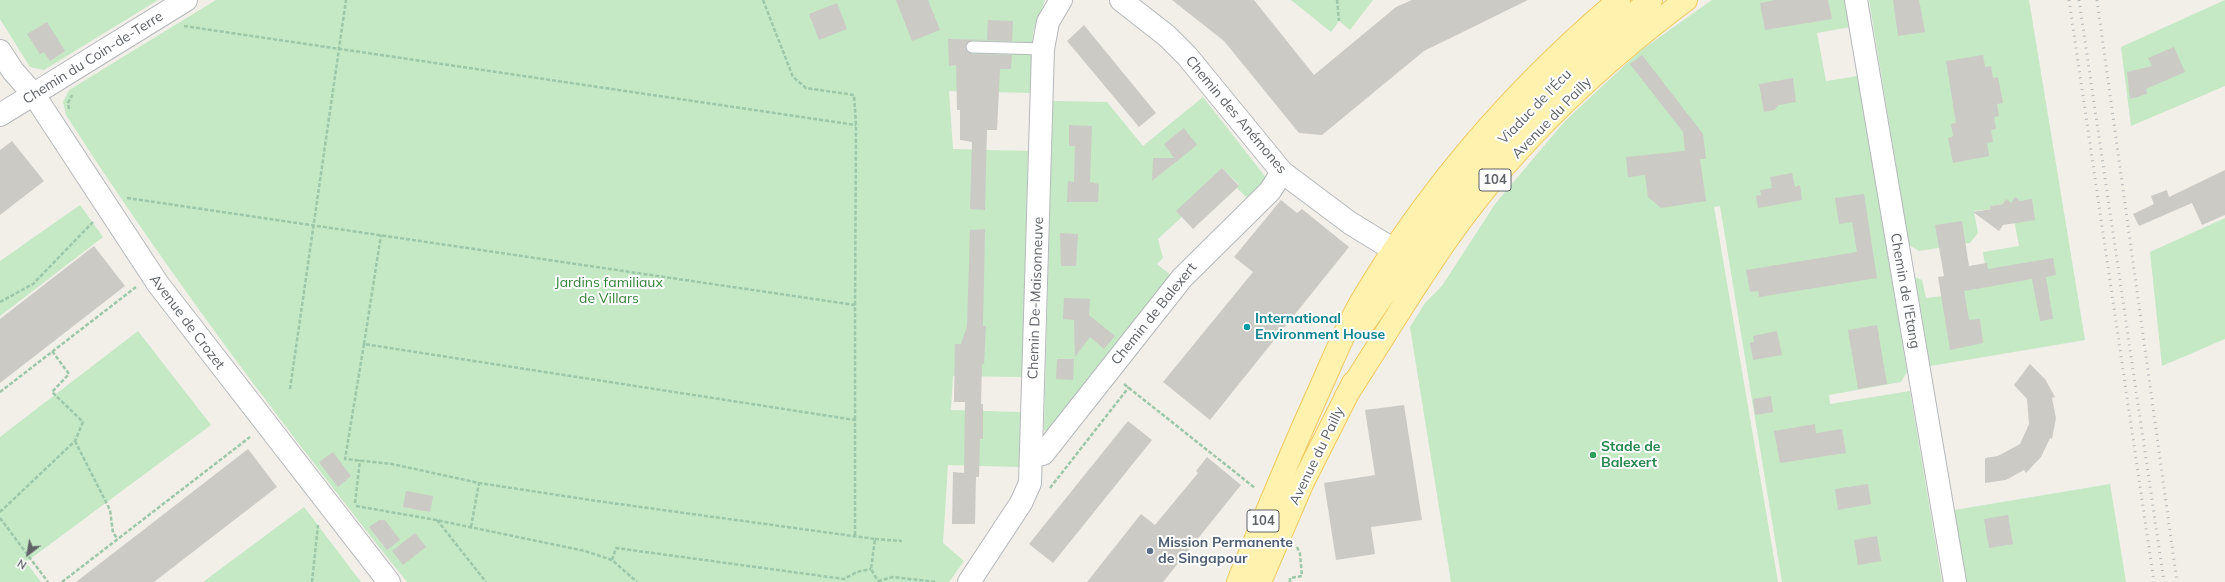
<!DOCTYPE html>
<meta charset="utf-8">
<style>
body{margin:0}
#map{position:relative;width:2225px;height:582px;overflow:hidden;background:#f1efe8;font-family:Mulish,sans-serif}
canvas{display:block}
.north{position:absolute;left:8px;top:534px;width:40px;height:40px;-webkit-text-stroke:3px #fff;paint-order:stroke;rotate:211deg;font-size:11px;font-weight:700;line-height:16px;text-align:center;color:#5f6368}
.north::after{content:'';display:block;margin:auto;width:14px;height:18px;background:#5f6368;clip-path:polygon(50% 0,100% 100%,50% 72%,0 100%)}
</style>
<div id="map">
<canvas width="2225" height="582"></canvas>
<div class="north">N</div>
</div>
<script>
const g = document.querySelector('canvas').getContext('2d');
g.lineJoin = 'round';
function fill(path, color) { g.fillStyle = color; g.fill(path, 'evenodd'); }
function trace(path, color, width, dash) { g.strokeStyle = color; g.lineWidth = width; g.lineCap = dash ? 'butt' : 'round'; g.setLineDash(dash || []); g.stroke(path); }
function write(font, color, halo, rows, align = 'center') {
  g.font = font + ' Mulish,sans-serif'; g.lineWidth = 4; g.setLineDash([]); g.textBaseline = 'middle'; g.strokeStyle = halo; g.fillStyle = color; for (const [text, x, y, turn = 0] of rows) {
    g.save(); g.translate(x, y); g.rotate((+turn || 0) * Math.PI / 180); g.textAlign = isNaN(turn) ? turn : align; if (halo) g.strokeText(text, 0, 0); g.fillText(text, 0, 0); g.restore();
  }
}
fill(new Path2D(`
 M0,0h158l-114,70 -14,-3 -30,-48z
 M216,0h829l-12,32 -3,61 -81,-2 4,58 75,2 -6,226 -69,-1 -2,34 69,2 -1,55 -71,-2 -5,78 21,18 -15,21h-542c-120,-151 -237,-305 -341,-467l-3,-13 6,-12z
 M1291,0h82l-23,30 -11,-9 -8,11z
 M1712,0h133l5,27 -33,6 9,48 32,-5 49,296 -6,10 -72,13 1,9 80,-13 32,191h-160l-62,-376 -6,1 64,375h-327l-41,-255 15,-24 17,-17 53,-82 70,-83 75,-70z
 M1869,0h160l56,340 -155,26 -15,-89 7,3 4,18 16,-2 19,-20 25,-4 -3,-20 36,-6 -8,-43 -5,-3 -3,4 -13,2 1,3 -17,2 4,22 -8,10 -51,8 -10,-6z
 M2225,0v86l-94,40 -10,-79z
 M1203,97l64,82 -18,21 -12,-12 2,-3 -17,-17 -40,49 -24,22 5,19 -6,6 16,13 -122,156 -7,-3 9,-329 54,1 36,44z
 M80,205l23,32 -103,79v-55z
 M2225,218v121l-63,27 -12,-114z
 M138,331l73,94 -185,137 15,20h-41v-145z
 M2110,484l16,98h-160l-12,-72z
 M304,507l57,75h-158z`), '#c5e8c5');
fill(new Path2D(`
 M896,0h32l12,30 -28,11z
 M1172,0h82l60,75 82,-68 16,-7h116l-104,51 -102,84 -23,-2 -75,-92z
 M1775,0h53l4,19 -67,11 -5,-27z
 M1893,0h26l6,32 -27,4z
 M837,3l10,26 -28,11 -10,-26z
 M988,20l25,1 -1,20 -40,-1 -6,4v6l6,4 40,1 -1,14h-11l-3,61h-10l-2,80 -15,-1 2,-67 -12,-2v-30h-3l-1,-45 -7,1 -1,-27 39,1z
 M47,22l18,29 -15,10 -6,-9 -4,2 -13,-20z
 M1084,25l72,88 -17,14 -72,-86z
 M2174,47l11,25 -39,17 1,5 -17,5 -3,-27 25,-6 -4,-8z
 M1642,55l61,79 3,25h-6l6,42 -45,7 -13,-11 -3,-22 -17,2 -2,-20 59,-6 -2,-19 -53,-68z
 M1983,55l2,12 6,-1 2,12 5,-1 5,26 -6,1 2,12 -5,1 2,12 -5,1 2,12 -6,1 2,13 -36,7 -5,-25 5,-2 -2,-12 5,-1 -10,-62z
 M1793,78l3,24 -17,3 -5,5 -10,2 -5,-28z
 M1069,125l23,1 -2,56 9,2 -1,18h-31l1,-21 6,1 1,-36h-6z
 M1184,128l13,17 -45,36 1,-23h21l-10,-14z
 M12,141l32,40 -44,34v-65z
 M1222,168l17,18 -46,43 -17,-18z
 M2225,170v45l-23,10 -10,-22 -53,23 -6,-12 21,-10 -3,-8 16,-6 2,7z
 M1792,173l3,14 5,-2 2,15 -44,8 -2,-12 5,-1 -1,-5 12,-2 -2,-11z
 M1864,194l13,84 -118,19 -1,-6 -8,1 -4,-22 111,-18 -5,-30 -13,2 -4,-26z
 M2015,197l5,4 12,-2 3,21 -32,5 -4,6 -26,-19 18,-3 -1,-3 13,-2 3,-5 5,4z
 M1281,200l16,13 5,-4 47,38 -139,173 -47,-38 90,-110 -19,-15z
 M1962,221l7,45 18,-3 1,6 65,-11 3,17 -10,2 7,42 -13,2 -8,-42 -68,12 5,29 11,-1 3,24 -33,7 -12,-73 6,-1 -9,-51z
 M985,229l-2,97h3l-2,38h-2l-1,40h2v35h-3l-1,38h-3l-1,47h-23l1,-52 11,1 1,-71h-11l1,-58h6l6,-18 3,-96z
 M1060,233l18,1 -2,32h-15z
 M94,246l31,40 -125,97v-64z
 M1064,298l26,1 -1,16 26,21 -11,13 -14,-12 -15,20 -1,-37 -11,-1z
 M1877,325l10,59 -29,5 -10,-59z
 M1777,331l5,24 -29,5 -3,-17 4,-1 -1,-6z
 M1057,359h17l-1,21 -17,-1z
 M2030,364l15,15 10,18 -3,1 4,20 -4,21 -2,-1 -9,19 -15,16 -2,-3 -18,10 -21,3v-25l13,-2 22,-12 9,-20 -2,-25 -13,-14z
 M1771,396l2,16 -18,3 -2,-16z
 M1404,405l18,115 -51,7 4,27 -39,6 -12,-77 51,-8 -10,-65z
 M1128,421l24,19 -99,123 -24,-19z
 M1815,424l1,9 26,-4 4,24 -66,10 -6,-32z
 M248,449l29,38 -123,95h-78z
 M333,452l18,24 -13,11 -19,-25z
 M1207,457l34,28 -78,97h-76l54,-68 14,11 43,-52 -2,-2z
 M1868,484l3,20 -33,6 -3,-21z
 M406,491l27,5 -3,16 -27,-5z
 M2008,515l5,29 -24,4 -5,-29z
 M379,520h6l15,20 -13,10 -18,-23z
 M415,533l11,14 -23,18 -11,-14z
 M1877,536l4,25 -23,4 -4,-25z`), '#cccac5');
const service = new Path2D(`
 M972,47l71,2`);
const minor = new Path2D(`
 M1121,0l46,36 20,20 95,116 68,51 44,27
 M1856,0l99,582
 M0,51l13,20 21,24 124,189 231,298
 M0,115l186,-115
 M1032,456l11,-2 139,-176 88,-87 12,-19
 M969,582l52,-79 9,-20 13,-434 5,-27 13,-22`);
const primary = new Path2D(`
 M1366,321c18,-29 41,-56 61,-84 68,-91 134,-167 224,-237
 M1346,396c33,-51 64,-103 98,-152 65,-94 151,-176 242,-244
 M1238,582c26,-64 52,-127 80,-189 14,-31 27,-64 44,-93 68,-114 155,-214 257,-300
 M1260,582l43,-100 50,-99`);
trace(service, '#b5b8bc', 13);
trace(minor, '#b5b8bc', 24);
trace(primary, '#f2c960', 24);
trace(new Path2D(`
 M763,0l30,77 13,11 48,7 2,30 -1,180
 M1337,0l2,21
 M184,26l672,99
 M69,109l-1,-6 4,-8
 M127,198l728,107v115
 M0,302l33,-18 60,-62
 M364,344l17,-109
 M1124,384l131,104
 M290,389l56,-389
 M0,392l136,-105
 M75,441l35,69 3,23 5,6
 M1050,488l79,-101
 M355,503l5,-43
 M356,506l80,14 149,31 27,9 25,22
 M0,512l75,-71 8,-19 -31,-30 17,-18 -17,-23
 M0,518l48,64
 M437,520l49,62
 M471,527l8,-44
 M855,535v-115l-491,-76 -19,115 47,5 87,19 118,18 278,38 -4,30 7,12
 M875,539l27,2
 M612,560l4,-12 228,31 13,-7 14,-3
 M878,581l15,-4 43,5
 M62,582l188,-145
 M312,582l6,-57
 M1290,582v-4l12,-2 -2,-22 -3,-7`), '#9cc7a9', 2.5, [4, 2]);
trace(service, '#fff', 11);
trace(minor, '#fff', 22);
trace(primary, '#fff2af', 22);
trace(new Path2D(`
 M2069,0l85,582
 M2079,0l85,582
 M2097,0l80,582`), '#b6b7b8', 3, [1, 5]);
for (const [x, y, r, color] of [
 [1247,327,4,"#0f9aa8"],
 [1593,455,4,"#2e9e5b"],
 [1150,551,4,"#5c6f8a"]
]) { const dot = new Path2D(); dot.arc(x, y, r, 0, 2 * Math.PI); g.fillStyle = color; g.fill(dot); trace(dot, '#fff', 1.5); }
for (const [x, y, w] of [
 [1495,180,32],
 [1263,521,32]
]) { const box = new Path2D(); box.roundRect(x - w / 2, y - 11, w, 22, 3); g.fillStyle = '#fff'; g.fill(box); trace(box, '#5f6368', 1); }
write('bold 13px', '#5f6368', null, [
 ["104",1495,180],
 ["104",1263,521]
]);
write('14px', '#5f6368', '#fff', [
 ["Chemin du Coin-de-Terre",93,58,-32],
 ["Viaduc de l'Écu",1535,107,-46],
 ["Chemin des Anémones",1236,115,50],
 ["Avenue du Pailly",1552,118,-46],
 ["Chemin de l'Etang",1905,291,80],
 ["Chemin De-Maisonneuve",1036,298,-88],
 ["Chemin de Balexert",1154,314,-51],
 ["Avenue de Crozet",187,322,53],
 ["Avenue du Pailly",1317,456,-64]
]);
write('14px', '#348238', '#fff', [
 ["Jardins familiaux",609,283],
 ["de Villars",609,299]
]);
write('bold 14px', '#0d838f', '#fff', [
 ["International",1255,319],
 ["Environment House",1255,335]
], 'left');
write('bold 14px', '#27864d', '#fff', [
 ["Stade de",1601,447],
 ["Balexert",1601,463]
], 'left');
write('bold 14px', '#4e5e75', '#fff', [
 ["Mission Permanente",1158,543],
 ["de Singapour",1158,559]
], 'left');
</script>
